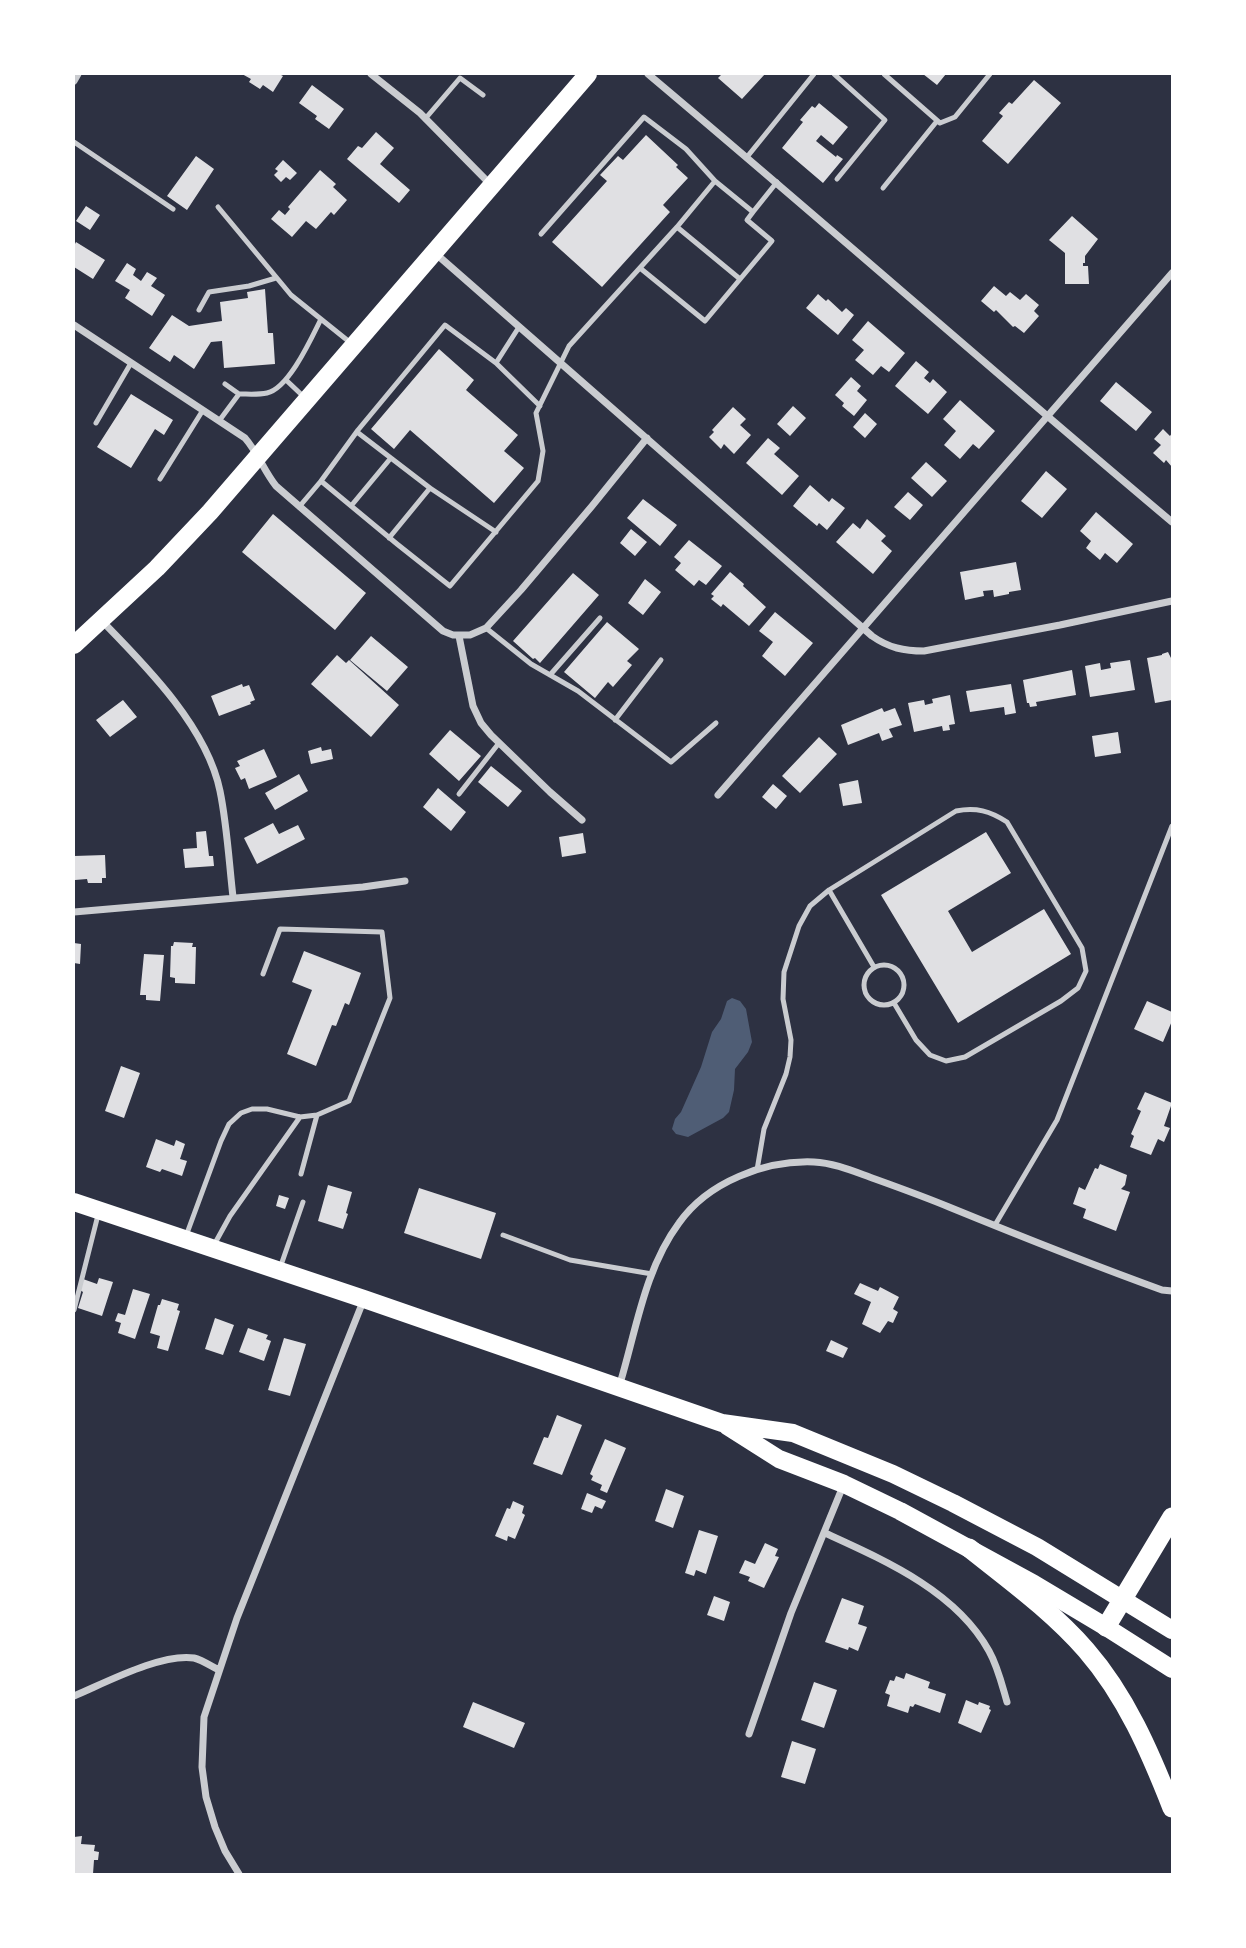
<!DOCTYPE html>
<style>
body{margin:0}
#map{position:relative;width:1246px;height:1948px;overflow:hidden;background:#2d3142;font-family:"PT Sans",sans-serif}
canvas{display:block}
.frame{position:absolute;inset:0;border:75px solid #fff;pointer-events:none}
</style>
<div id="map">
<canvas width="1246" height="1948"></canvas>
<div class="frame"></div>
</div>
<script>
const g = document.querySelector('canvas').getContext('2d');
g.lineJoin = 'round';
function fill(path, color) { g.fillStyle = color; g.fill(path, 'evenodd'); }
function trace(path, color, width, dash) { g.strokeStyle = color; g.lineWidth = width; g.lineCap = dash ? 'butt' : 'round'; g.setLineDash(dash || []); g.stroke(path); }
fill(new Path2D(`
 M732,998l8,3 6,8 6,33 -4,10 -13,17 -1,21 -5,22 -6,6 -35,19 -12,-3 -4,-5 3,-10 6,-7 20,-45 11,-35 9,-13 6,-18z`), '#4f5d75');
fill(new Path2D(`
 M242,74h37l4,2 -10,16 -10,-7 -3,4 -11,-7 2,-3z
 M722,74h43l-23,25 -24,-21z
 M923,74h23l-9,11z
 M1034,80l27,23 -53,61 -26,-23 21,-25 -4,-3 10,-11 3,2z
 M312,85l32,24 -15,20 -14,-10 2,-3 -18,-13z
 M819,103l29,24 -15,18 -12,-10 -5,6 20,16 1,-2 6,4 -20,24 -41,-35 21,-26 -3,-2 12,-14 3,2z
 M376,132l18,16 -14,16 30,26 -11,13 -52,-44 11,-13 4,2z
 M646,135l32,30 -2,2 12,11 -25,27 7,7 -68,75 -50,-45 55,-61 -7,-6 18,-19 5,4z
 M196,156l18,13 -27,41 -20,-14z
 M283,160l14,13 -7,7 -4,-3 -5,5 -7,-7 4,-4 -3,-2z
 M320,170l16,14 -3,3 14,13 -13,15 -3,-3 -15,17 -10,-8 -14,16 -21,-18 8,-9 6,5 5,-6 -2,-2z
 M86,206l14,9 -10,15 -14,-9z
 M1072,216l26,23 -13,17v7h-2v3h5l1,18h-24v-31l-16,-13z
 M76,242l29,18 -12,19 -19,-12v-21z
 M127,263l9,6 -3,6 8,6 6,-9 10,6 -6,8 14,9 -13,21 -27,-18 5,-8 -15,-9z
 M994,286l12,10 4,-4 10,8 6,-6 13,11 -5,6 5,5 -15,17 -9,-7 -2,1 -17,-17 -2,2 -13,-11z
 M265,289l3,44h5l2,31 -51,4 -2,-27 -11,1 -17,27 -20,-14 -4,7 -21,-14 23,-33 17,11 33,-5 -2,-19 28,-4 -1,-6z
 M818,294l8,7 2,-2 14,13 4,-4 8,7 -16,20 -32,-27z
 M868,321l37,32 -16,19 -8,-6 -8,9 -18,-15 9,-10 -12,-10z
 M439,349l35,31 -8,10 52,45 -14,16 20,17 -30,35 -84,-73 -16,19 -23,-20z
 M916,361l13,11 -5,6 6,5 3,-4 14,13 -19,22 -33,-28z
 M851,377l10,9 -4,5 10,9 -13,16 -12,-10 2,-3 -9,-8z
 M1116,382l36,30 -16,19 -36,-30z
 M131,394l42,26 -9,15 -9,-6 -24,39 -34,-21z
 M960,400l35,31 -16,18 -6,-5 -13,15 -16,-14 12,-14 -13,-12z
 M793,406l13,12 -16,18 -13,-12z
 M733,407l13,12 -6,6 11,10 -17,19 -10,-10 -3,5 -12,-12 5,-5 -2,-2z
 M865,413l12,11 -12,14 -12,-11z
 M1163,429l7,7 2,-3v34l-6,-7 -2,3 -11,-10 8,-8 -7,-6z
 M768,438l12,10 -6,6 25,22 -17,19 -36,-32z
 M926,462l21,19 -15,16 -21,-19z
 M1046,471l21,18 -25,29 -21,-17z
 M810,485l19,17 3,-4 13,10 -18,22 -8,-7 -2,3 -24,-20z
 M908,492l15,13 -13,15 -16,-13z
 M643,499l34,26 -17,21 -33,-28z
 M1096,512l37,32 -16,19 -12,-10 -5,7 -14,-12 5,-7 -11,-10z
 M273,514l93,79 -31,37 -93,-78z
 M867,519l19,17 -5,5 11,10 -19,23 -37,-32 17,-19 7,6z
 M631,529l16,13 -12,14 -15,-13z
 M689,540l33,26 -16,19 -7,-5 -5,6 -19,-16 6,-7 -7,-6z
 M1016,562l5,28 -12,2v2l-15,3 -1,-7 -10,1 1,5 -19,4 -5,-28z
 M730,572l14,12 -1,2 23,21 -17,19 -26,-22 -2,3 -10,-8 3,-3 -3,-2z
 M573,573l26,22 -59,68 -5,-5 -2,1 -20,-18z
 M645,579l16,13 -18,23 -15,-12z
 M775,612l38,31 -28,33 -23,-20 11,-14 -14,-11z
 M607,622l32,27 -12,12 5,4 -19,22 -5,-5 -13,16 -31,-26z
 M371,636l37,31 -21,24 -37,-31z
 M1168,652l3,6h1v42l-17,3 -8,-45 15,-3v-1z
 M337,655l9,8 3,-3 50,45 -28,32 -60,-53z
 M1130,660l5,30 -45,7 -5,-31 15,-3 1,7 10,-2 -1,-5z
 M1072,670l4,25 -40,7 1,4 -7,1 -1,-4h-2l-4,-23z
 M242,684l1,3 6,-2 6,15 -5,2 1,2 -32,12 -8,-20z
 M1011,684l5,29 -11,2 -1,-8 -34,5 -4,-21z
 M950,695l5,29 -6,1 1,5 -7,1 -1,-5 -28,6 -6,-29 16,-3 1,5 8,-2 -1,-4z
 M123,700l14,17 -27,20 -14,-17z
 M882,708l2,4 11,-4 7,17 -13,4 4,8 -11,4 -3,-8 -31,12 -7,-20z
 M450,730l31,26 -22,25 -30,-27z
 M1118,732l3,21 -26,4 -3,-21z
 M819,737l18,17 -37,39 -18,-17z
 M321,747l1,4 9,-2 2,10 -22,5 -3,-13z
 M264,749l13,28 -28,12 -4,-11 -4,2 -6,-12 5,-2 -3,-5z
 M491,766l31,25 -14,16 -30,-25z
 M299,774l9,17 -33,19 -10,-17z
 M858,780l4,23 -19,3 -4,-22z
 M773,784l14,12 -11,13 -14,-12z
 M438,788l28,24 -15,19 -28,-24z
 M273,823l6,11 19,-9 7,14 -48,25 -13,-26z
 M206,831l3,25h4l1,10 -29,2 -2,-19 14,-1 -1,-16z
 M986,832l25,41 -63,38 24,41 72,-43 27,45 -113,69 -77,-128z
 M583,833l3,20 -24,4 -3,-20z
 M105,855l1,23h-4v5h-14l-1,-4 -12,1 -1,-24z
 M174,942l19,1 -1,4h4l-1,37 -20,-1v-5l-5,-1 1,-31h2z
 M74,943l7,1 -1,20 -6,-1z
 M304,951l57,22 -12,32 -4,-2 -9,23 -4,-1 -16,41 -29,-12 25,-64 -20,-8z
 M144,954l20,1 -4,46 -14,-1v-5h-6z
 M1147,1001l25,11v9l-9,21 -29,-13z
 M121,1066l19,7 -16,45 -19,-7z
 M1145,1092l27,11 -8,23 6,2 -6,14 -6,-3 -7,16 -21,-8 4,-11 -3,-2 10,-23 -4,-2z
 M156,1139l18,7 2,-6 9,4 -5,15 7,2 -5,15 -20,-7 -2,3 -14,-5z
 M1100,1164l27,11 -2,10 -4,4 9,3 -14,39 -33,-13 3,-9 -13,-5 6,-17 6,3 10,-22 3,1z
 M328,1185l24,7 -6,21 2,1 -5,15 -25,-8z
 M419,1188l77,25 -15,46 -77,-26z
 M279,1195l10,3 -4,11 -9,-3z
 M99,1278l14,4 -11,34 -24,-8 5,-16 -3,-2 3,-11 14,5z
 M860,1283l18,8 2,-4 19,10 -6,12 5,3 -5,11 -5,-2 -8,12 -18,-9 9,-22 -17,-8z
 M133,1289l17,5 -15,45 -17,-6 3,-10 -6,-2 3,-8 7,2z
 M162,1299l17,5 -2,6 3,1 -12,40 -11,-3 3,-12 -10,-3 8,-28h2z
 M215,1318l19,7 -11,30 -18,-6z
 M248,1328l20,7 -2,4 5,2 -7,20 -25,-9z
 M284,1338l22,6 -16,52 -22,-6z
 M831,1340l17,8 -5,10 -17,-7z
 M557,1415l25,10 -20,50 -29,-11 11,-27 4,1z
 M605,1439l21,9 -19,45 -7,-3 2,-5 -11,-5 2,-4 -3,-2z
 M666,1489l18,7 -11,32 -18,-7z
 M587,1493l19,8 -4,8 -7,-3 -3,7 -11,-4z
 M513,1501l11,5 -2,7 3,2 -10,24 -7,-3 -1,5 -12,-5 12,-28 3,1z
 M699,1530l19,6 -12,38 -10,-4 -2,6 -9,-3z
 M765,1543l13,6 -3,7 4,1 -15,31 -16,-7 2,-4 -11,-4 6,-13 10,4z
 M714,1596l16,6 -6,19 -17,-6z
 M842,1598l22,8 -6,18 9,3 -9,24 -9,-4 -1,3 -23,-8z
 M906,1673l24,9 -2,6 18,6 -6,19 -25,-9 -2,3 -3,-1 -2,7 -21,-7 3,-11 -5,-2 5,-13 4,1 2,-5 8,3z
 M814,1682l23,8 -13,38 -23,-8z
 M966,1700l12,5 1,-3 11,4 -1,3 2,1 -10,23 -23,-10z
 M473,1702l52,21 -11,25 -51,-21z
 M792,1741l24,8 -11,35 -24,-7z
 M82,1836l-1,8 14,1 -1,6 5,1 -1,8h-4l-1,14h-19v-37z`), '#e0e0e3');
trace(new Path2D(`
 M834,74l51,46 -48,59
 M884,74l56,49 15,-6 35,-43
 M425,119l35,-41 23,17
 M74,142l99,67
 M747,157l67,-83
 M883,188l54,-67
 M218,207l73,88 61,49
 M677,227l63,52
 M541,234l103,-117 42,32 29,32
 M640,268l65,53 67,-80 -25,-21 6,-8
 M199,310l10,-18 40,-6 27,-8
 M519,327l-23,36 44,43
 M286,380l18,17
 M225,384l14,10
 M219,421l20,-27c9,0 19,1 28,-1 22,-5 44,-54 54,-74
 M96,423l35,-60
 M357,432l73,56 66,44
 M160,479l43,-69
 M321,481l37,-51 87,-105 51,38
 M351,506l39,-47
 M299,507l22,-26 76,63 53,42 88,-105 5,-30 -7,-38 33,-67 108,-119 38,-46 38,31 24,-30
 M389,538l41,-50
 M486,628l45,36 47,27 93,71 45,-39
 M550,675l50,-57
 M615,720l46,-60
 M459,794l40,-51
 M829,890l45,77
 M864 985a20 20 0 1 1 40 0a20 20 0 1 1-40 0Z
 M263,974l17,-45 102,3 8,66 -41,103 -32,14 -16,59
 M757,1170l7,-41 22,-55 4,-17 1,-17 -8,-41 1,-27 15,-46 11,-20 19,-16 127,-79c20,-4 34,0 51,11l75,126 4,23 -8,17 -17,13 -96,56 -19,4 -16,-6 -14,-15 -22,-37
 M995,1225l62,-105 115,-294
 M503,1235l67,25 82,14
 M186,1236l35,-95 8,-17 12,-11 11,-4h15l33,8 17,-2
 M214,1245l16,-29 70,-99
 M280,1268l23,-66
 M74,1310l24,-95`), '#caccd0', 5);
trace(new Path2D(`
 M371,74l49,39 71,72
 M648,74c176,148 348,300 524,448
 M74,81l4,-7
 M435,253l437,383c17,12 32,15 52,15l136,-26 112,-24
 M74,325l171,113c13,15 19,33 31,48l167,145 10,4h17l16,-7 35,-38 71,-84 55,-68
 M102,621c44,45 105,106 118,170 7,34 9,71 13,106
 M459,636l14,70 8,17 10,12 59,57 32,28
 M718,795l454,-522
 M74,912l289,-25 42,-6
 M619,1387c17,-55 25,-117 60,-164 29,-41 86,-63 135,-61 21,1 41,10 61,17 25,9 50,18 74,28 71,29 141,57 213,83l10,1
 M825,1533c59,27 131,58 164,118 9,16 13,34 18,51
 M74,1696c31,-13 87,-43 120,-38 8,2 17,8 25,12
 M749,1734l42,-121 52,-127
 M239,1874l-14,-23 -10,-24 -9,-30 -4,-30 2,-50 33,-99 127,-319`), '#caccd0', 7);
trace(new Path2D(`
 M74,645l83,-77 53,-56 378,-438
 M74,1202l290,97 358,124 71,10 100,41 60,29 84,44 135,83
 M727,1426l52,33 65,25 56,27 134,73 72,43`), '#fff', 18);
trace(new Path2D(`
 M1106,1627l66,42`), '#fff', 18);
trace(new Path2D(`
 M969,1548c40,32 83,63 117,102 40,46 64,102 86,158
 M1106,1627l66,-110`), '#fff', 19);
</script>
